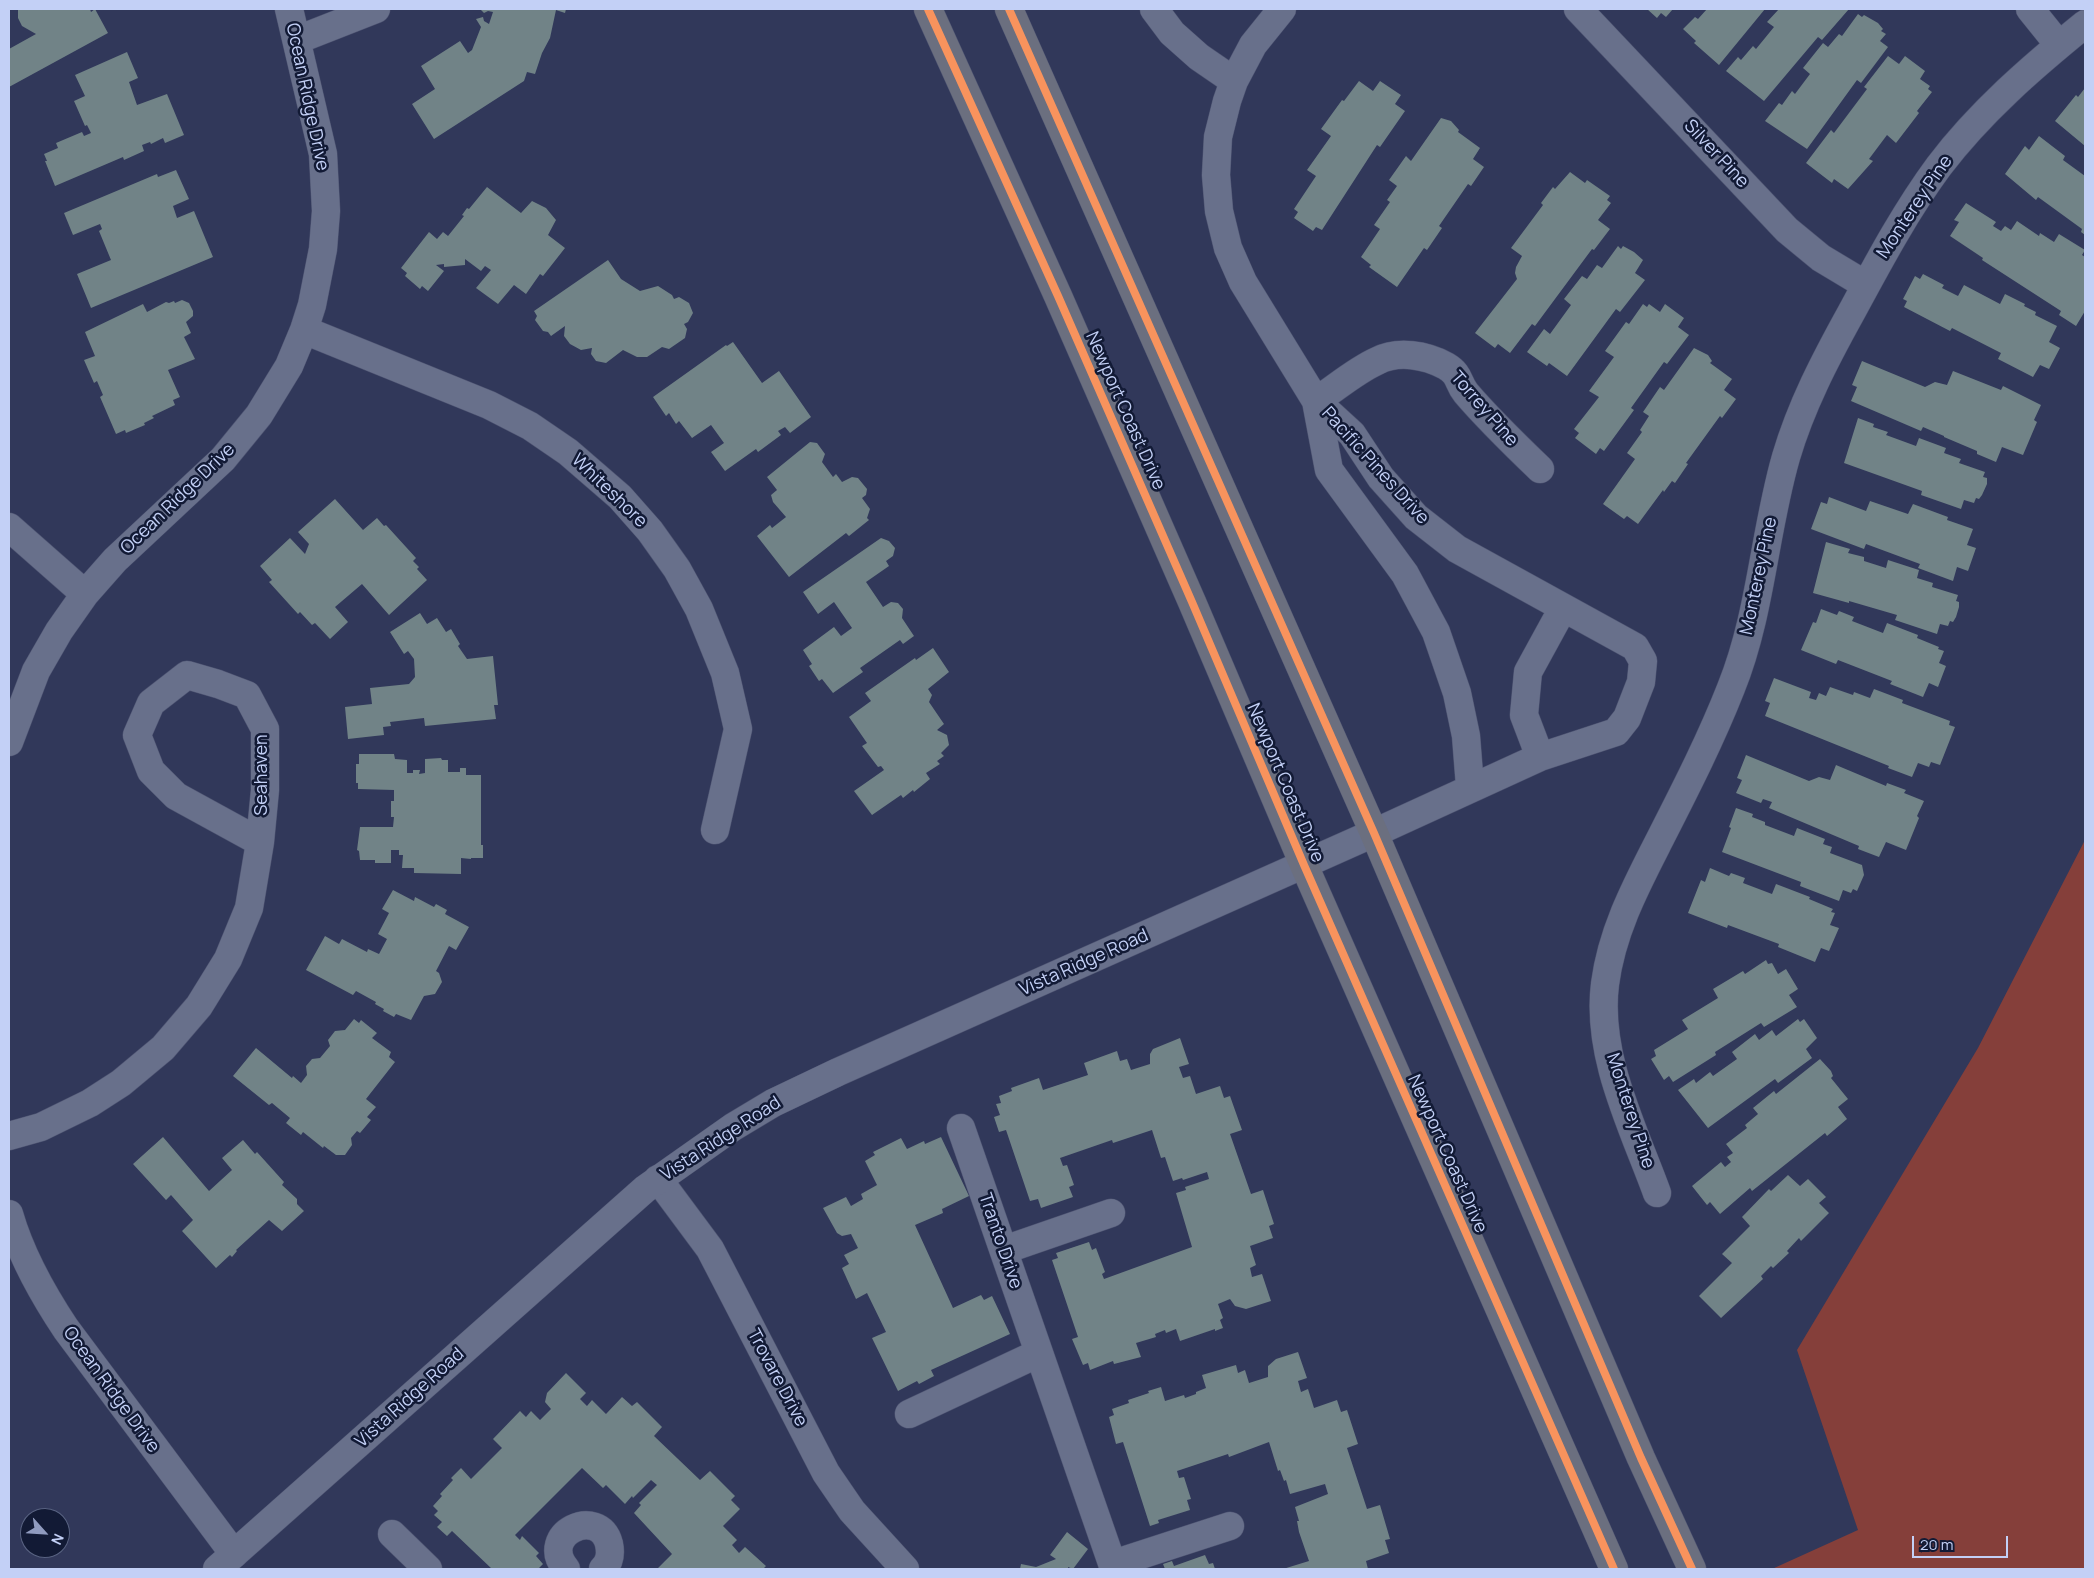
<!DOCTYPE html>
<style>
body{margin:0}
#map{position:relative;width:2094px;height:1578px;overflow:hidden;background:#31385a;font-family:Manrope,sans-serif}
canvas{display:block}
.frame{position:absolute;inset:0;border:10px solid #c3d0f6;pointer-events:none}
.north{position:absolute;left:20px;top:1508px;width:50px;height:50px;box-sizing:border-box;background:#121a35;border:1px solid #596382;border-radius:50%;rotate:116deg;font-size:14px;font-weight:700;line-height:20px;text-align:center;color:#c3d0f6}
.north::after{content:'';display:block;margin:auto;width:18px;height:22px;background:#909bbf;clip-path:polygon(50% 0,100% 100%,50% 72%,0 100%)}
.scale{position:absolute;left:1912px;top:1536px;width:96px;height:22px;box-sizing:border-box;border:2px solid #c3d0f6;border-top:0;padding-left:6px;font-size:15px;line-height:18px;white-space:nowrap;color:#c3d0f6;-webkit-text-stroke:4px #121a35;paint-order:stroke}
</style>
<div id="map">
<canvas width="2094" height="1578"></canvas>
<div class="frame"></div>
<div class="north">N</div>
<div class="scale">20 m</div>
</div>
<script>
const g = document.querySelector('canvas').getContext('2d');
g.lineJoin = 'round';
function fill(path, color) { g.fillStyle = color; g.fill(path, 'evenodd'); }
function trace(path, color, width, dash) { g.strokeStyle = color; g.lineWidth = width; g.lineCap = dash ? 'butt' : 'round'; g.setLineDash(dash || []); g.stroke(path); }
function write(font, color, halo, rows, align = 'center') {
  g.font = font + ' Manrope,sans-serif'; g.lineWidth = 5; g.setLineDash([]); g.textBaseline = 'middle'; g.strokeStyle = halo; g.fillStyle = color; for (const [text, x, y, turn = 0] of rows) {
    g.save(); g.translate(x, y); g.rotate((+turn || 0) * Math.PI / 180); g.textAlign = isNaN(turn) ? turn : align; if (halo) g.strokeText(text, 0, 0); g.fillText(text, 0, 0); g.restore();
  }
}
fill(new Path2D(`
 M2085,840v729h-313l86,-39 -61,-180 181,-302z`), '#853f3a');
fill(new Path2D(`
 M18,9h72l1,3 4,-3 13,24 -99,54v-38l27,-15 -14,-8 -4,-8z
 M480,9h86l-1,4 -9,-3 -6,28 -8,15 -7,21 -8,-2 -3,9 -90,58 -22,-35 23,-15 -14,-23 39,-25 8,12 4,-3 9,-23 -5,-8 7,-2 1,4 5,3 4,-12 -5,-1 -4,2z
 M1647,9h26l-7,8 -5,-4 -4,5z
 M1707,9h58l-46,56 -25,-22 2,-2 -13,-12 12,-12 3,2z
 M1779,9h70l-27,31 -4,-3 -54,64 -38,-30 12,-14 3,3 12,-14 3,3 18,-22 -7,-5z
 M1858,14l4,3 2,-2 14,8 5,6 -2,2 5,3 -6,7 8,6 -27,36 -4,-3 -50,69 -42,-28 14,-18 3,2 10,-14 3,3 15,-20 -7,-6 20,-25 5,4 11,-13 3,2z
 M127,52l11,26 -9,4 8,23 30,-11 17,41 -19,8 -2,-5 -12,6 -1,-2 -8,3 2,6 -20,9 -1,-3 -68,29 -10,-25h2l-3,-7 14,-6 -2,-5 26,-11 2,4 7,-3 -4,-8 -2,1 -11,-25 11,-5 -10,-21z
 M1888,56l11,8 6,-8 20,15 -5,8 10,7 -2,3 4,3 -15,19 2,2 -23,30 -9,-8 -18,24 4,2 -25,28 -14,-10 -2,4 -26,-20 25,-33 3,3 33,-44 -3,-2z
 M1359,81l14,10 7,-10 21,14 -6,9 10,7 -25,36 -3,-2 -55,85 -6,-3 -3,4 -19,-13 4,-6 -4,-3 22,-33 -9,-6 24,-34 -10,-7 21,-29 2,1z
 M2085,88v58l-30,-25 21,-26 2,2z
 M1441,118l10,3 8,9 -1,2 22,16 -7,11 11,8 -13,19 -3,-2 -29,42 3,2 -15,22 -3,-2 -27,39 -28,-20 2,-2 -10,-8 19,-28 -6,-4 16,-23 -3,-2 10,-14 -8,-6 17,-24 5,5z
 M2039,136l26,20 -2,4 22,16v59l-4,-3 1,-3 -44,-32 -2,3 -31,-26 20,-28 4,4z
 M176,170l13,29 -16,7 4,12 17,-7 19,46 -122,51 -14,-34 34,-14 -12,-29 3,-2 -2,-5 -27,11 -9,-22 93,-39 1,3z
 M1570,172l15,11 2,-3 23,16 -3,4 4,3 -13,17 12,9 -16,21 -2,-1 -57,77 -3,-2 -22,29 -12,-9 -3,4 -20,-15 42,-54 -2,-6 1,-6 6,-11 -11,-8 32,-43 -2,-2 12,-16 2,2z
 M487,187l34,26 11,-12 14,7 10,12 -8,15 17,13 -22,28 -3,-2 -14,20 -12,-9 -16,19 -22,-16 15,-18 -6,-4 -4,5 -16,-12v6l-21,2v-3l-8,1 8,6 -16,20 -6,-5 -2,3 -15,-13 2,-3 -6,-5 28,-36 8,7 6,-7 5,4 16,-20 -2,-1 5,-7 2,1z
 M1966,203l30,19 -3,4 8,5 4,-5 6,4 6,-9 22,15 1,-3 14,9 5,-8 26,16 -3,5 3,2v54l-9,15 -17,-11 2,-4 -79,-51 1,-2 -33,-22 9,-14 -5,-2z
 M1618,246l3,3 2,-3 11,6 9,8 -8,13 10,7 -25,32 -4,-3 -49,67 -18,-13 -2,3 -20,-14 17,-23 6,5 21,-29 -7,-6 18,-23 5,3 10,-14 5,3z
 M608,260l13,19 19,12 18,-5 14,9 2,4 5,-2 10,6 4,10 -5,9 -4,2 3,5 -2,9 -16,11 -7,-2 -15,10h-10l-14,-7 -17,13 -10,-2 -5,-7 1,-6 -11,2 -11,-6 -6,-8 1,-10 -14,10 -3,-4 -5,-1 -8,-11 2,-4 -3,-5z
 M1923,274l21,11 -2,3 16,8 6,-11 36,19 5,-10 20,10 -1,2 12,6 -1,3 22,11 -8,16 11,6 -11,21 -9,-4 -7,12 -35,-18 3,-6 -49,-25 -2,3 -46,-24 3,-6 -4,-2 12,-23 5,3z
 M182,300l7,3 4,8v5l-7,6 5,11 -7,4 11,22 -27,11 12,27 -7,3 2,5 -23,11 2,2 -10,5 1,2 -19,8 -1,-3 -9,4 -16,-37 3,-2 -6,-14 -3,2 -10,-23 11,-4 -10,-24 58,-28 4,8 19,-10 3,1 5,-2 1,2z
 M1643,304l4,3 2,-3 11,8 5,-8 19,14 -6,9 11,8 -22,29 -3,-2 -33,46 3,2 -30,41 -4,-3 -4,6 -21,-16 4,-5 -5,-4 25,-32 -10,-6 25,-34 -9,-6 21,-29 3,2z
 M733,342l29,41 17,-12 32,46 -21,16 -5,-6 -7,4 3,4 -23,17 -2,-3 -31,22 -14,-19 13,-9 -13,-18 -19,13 -13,-17 -3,3 -7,-11 -3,3 -13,-19 73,-52 1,1z
 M1694,348l14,7 4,6 -2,2 22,16 -8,11 12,9 -14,19 -2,-2 -34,47 2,1 -13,19 -3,-2 -8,11 -1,-2 -25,34 -11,-8 -3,3 -21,-15 32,-45 -8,-6 15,-21 -2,-2 9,-14 -6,-4 17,-25 4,3z
 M1862,361l63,26 10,-5 12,3 6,-14 48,19 2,-4 38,19 -7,15 3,2 -14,33 -21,-8 -6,15 -19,-8v-3l-33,-14v-1l-21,-9 -2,4 -70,-30 6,-14 -5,-2z
 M1858,418l16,6 -1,3 15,5 -2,3 30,11 3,-8 27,10 -2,5 17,6 -2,4 26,9 -2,5 4,1v6l-5,11 -3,4 -3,-1 -2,5 -10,-3 -3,9 -40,-14 1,-4 -78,-28z
 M810,442l7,1 8,11 -3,8 11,15 3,-3 6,8 10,-5 6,1 9,11 -1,6 -4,3 8,11 -3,9 2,2 -20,16 -3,-3 -57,44 -32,-41 13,-11 2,3 14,-11 -13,-15 -2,-7 6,-5 -10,-13z
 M1829,497l37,14 4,-10 38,13 5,-10 35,13 -1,3 26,9 -6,16 9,3 -8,23 -11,-4 -4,14 -35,-13 2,-4 -54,-20 -2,5 -53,-20 10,-27 6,2z
 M335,499l28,31 14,-12 7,8 2,-1 30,33 -3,3 6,6 -2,2 10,11 -38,35 -27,-31 -27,23 13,15 -18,17 -15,-16 -3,2 -12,-13 -2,2 -29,-32 3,-2 -12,-14 30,-28 15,16 4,-10 -11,-12z
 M881,538l8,3 6,7 -2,8 -7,5 3,5 -23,16 17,25 8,-5 7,1 5,6 -1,9 12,18 -11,8 -3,-4 -40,28 3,4 -30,21 -11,-14 -3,2 -10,-15 3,-2 -9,-14 31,-23 7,9 11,-8 -18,-26 -16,12 -15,-22z
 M1826,542l24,7 -2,4 16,4v4l22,7 2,-8 31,10 -2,8 16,5 -1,4 26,8 -2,6 3,1v5l-3,10 -3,5 -3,-1 -2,5 -8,-2 -3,10 -42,-14 2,-5 -48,-14v2l-36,-10z
 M1821,609l16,6 2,-4 15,6 -2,4 31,12 4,-10 31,12 -1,3 22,9 -1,2 6,2 -5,12 7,3 -8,21 -9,-4 -6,14 -33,-13 2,-3 -54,-21 -2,4 -35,-14 12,-28 3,1z
 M420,613l7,11 10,-6 9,14 5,-3 9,15 -2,2 9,13 26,-3 5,49h-4l2,14 -71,7 -1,-8 -34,4 1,4 -8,1 1,8 -36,4 -3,-32 27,-3 -2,-16 39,-4 6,-7 -1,-18 -6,-8 -4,3 -14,-22z
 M933,648l16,24 -21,17 4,6 -3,7 15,22 -7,6 10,5 2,10 -8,8 3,3 -7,5 3,3 -14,9 4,6 -16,13 -1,-2 -10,8 -2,-3 -29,20 -18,-24 30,-21 -3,-4 -3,1 -16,-21 5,-3 -18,-26 22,-16 -6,-8 50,-35 1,2z
 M1774,678l37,14 -2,6 7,2 3,-7 7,3 4,-9 23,8 1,-3 16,6 4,-9 29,11 -1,3 48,18 -1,4 6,2 -15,38 -9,-3 -2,5 -11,-4 -6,14 -24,-9 1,-2 -124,-50 5,-13 -5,-2z
 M359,754h35l1,5 12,1v13h6v-3h7l-1,4 6,-1v-14l16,-1 1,2h6v12h12v-4h6v7h15v70h2v13h-12v1l-10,-1v16l-47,-1v-5h-12l1,-13h-4v-5h-8v13h-16v-3h-15l-1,-9 -2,-1 3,-23h33l1,-10h-3v-16h3v-11l-36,-1v-6h-2v-19h3z
 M1746,755l63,26 10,-4 11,3 6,-15 50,21 1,-3 19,7 -2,3 20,8 -7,15 2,2 -13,32 -20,-8 -7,15 -21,-8 1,-3 -90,-38 3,-6 -9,-3 -2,4 -25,-10 6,-13 -5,-2z
 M1736,808l17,6 -1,3 13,5v3l29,11 3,-8 28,11 -2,5 9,3 -2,6 32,12 2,10 -7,16 -4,-2 -2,4 -8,-3 -4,11 -39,-15 1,-4 -79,-30 9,-24 -2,-1z
 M1710,868l19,8 2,-3 14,5 -2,5 29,11 4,-10 34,13 -1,2 24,10 -2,3 4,1 -5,12 9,3 -10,23 -8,-3 -6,14 -37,-15 1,-3 -51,-19 -1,3 -39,-15 13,-33 4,2z
 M393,890l21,11 1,-4 19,10 2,-3 11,6 -2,4 24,13 -13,23 -7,-4 -13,25 3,2 3,9 -7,12 -11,2 -13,24 -15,-6 -2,3 -11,-6 1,-2 -9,-5 1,-2 -20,-11 -3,4 -47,-25 19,-34 14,8 3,-5 25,13 1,-3 11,5 8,-15 -9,-5 11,-21 -7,-4z
 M1766,960l2,4 4,-1 6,11 8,-5 12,20 -9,6 8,12 -33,20 -3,-4 -46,29 1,3 -43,27 -4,-6 -5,4 -13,-21 5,-3 -2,-6 34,-21 -6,-9 36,-22 -5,-9 30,-18 2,3z
 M354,1019l5,4 2,-3 16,13 -5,5 19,14 -2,5 6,5 -29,37 10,8 -9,10 4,3 -11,13 -3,-2 -6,7 1,7 -7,10h-9l-12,-9 -1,2 -20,-16 -2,3 -15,-12 4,-5 -18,-15 -3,2 -36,-29 23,-28 36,30 1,-2 8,7 6,-8 -1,-9 6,-7 8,-1 10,-12 -2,-6 7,-9 10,-1z
 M1798,1019l2,3 4,-3 13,19 -11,11 6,9 -34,25 -3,-4 -67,49 -30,-38 16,-11 2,4 14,-11 3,4 24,-17 -5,-7 23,-18 4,6 13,-10 4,6z
 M1180,1038l9,26 -10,3 4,11 7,-2 6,18 24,-8 4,12 6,-2 12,34 -12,4 21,60 12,-4 11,34 -5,2 4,12 -23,8 6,19 -6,3 2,9 10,-3 9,27 -25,8 -11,-3 -5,-7 -12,5 5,14 -3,2 3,8 -8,3v-2l-35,12 -4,-12 -10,4 -1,-3 -10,4 1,3 -20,6 5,14 -27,7 -1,-3 -23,9 -2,-7 -5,2 -11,-26 6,-2 -26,-77 6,-2 -2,-5 33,-11 3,8 4,-2 9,24 -3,2 2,5 88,-32 -16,-54 10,-3 -1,-3 24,-8 -2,-7 -24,8 -1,-2 -9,3 -8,-24 -4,1 -9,-28 -39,13 -1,-3 -52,18 3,8 4,-1 7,20 -5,2 4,10 -32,11 -3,-9 -8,2 -24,-71 -7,2 -5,-15 6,-2 -4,-11 5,-1 -2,-7 13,-5 -1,-3 28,-10 4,12 45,-15 -4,-12 33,-12 3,10 7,-2 4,11 19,-6v-10l3,-5z
 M1820,1059l11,12 2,5 -2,2 17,21 -10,8 9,12 -20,17 -2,-3 -73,58 -2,-3 -30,26 -10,-12 -3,3 -15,-19 29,-24 4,5 6,-5 -4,-5 6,-4 -7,-9 21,-16 -2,-3 13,-11 -5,-6 21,-17 2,3z
 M163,1137l46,54 23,-21 -10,-12 21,-18 12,14 2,-2 27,30 -2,3 15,14v5l7,7 -22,20 -13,-11 -33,30 1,1 -5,6 -2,-2 -14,13 -34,-37 11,-11 -22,-25 -5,5 -33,-36z
 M941,1137l28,59 -27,13 1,4 -28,12 38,83 28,-13 3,5 8,-4 18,38 -79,36 3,6 -15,8 -2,-3 -19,10 -26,-53 14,-6 -19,-39 -11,6 -14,-31 7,-4 -5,-9 14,-7 -7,-14 -9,2 -5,-3 -14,-25 23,-11 5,9 12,-7 -2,-5 16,-9 -12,-24 10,-6 -2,-3 28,-14 6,11 17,-8 1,3z
 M1788,1175l12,11 8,-7 18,18 -7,6 10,10 -28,28 -2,-3 -12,13 2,2 -16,15 -2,-2 -10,10 2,3 -42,39 -22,-22 33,-33 -10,-9 28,-28 -8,-9 27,-28 2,2z
 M1298,1352l9,26 -9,3 3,11 7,-3 6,19 23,-8 4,12 6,-2 11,34 -11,4 20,61 13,-4 10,34 -5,1 4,13 -23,8 2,8h-85l26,-8 -10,-29 -2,-11h2l-4,-14 33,-13 -3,-10 -35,10 -4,-14 -2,1 -4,-11 -2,1 -9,-29 -40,15 -1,-3 -51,17 2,7 5,-1 7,22 -4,1 3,10 -32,10 1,3 -9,3 -27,-84 -7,2 -7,-27 5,-2 -2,-6 17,-6 -1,-3 21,-7 -1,-2 13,-4 4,14 19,-6 1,3 11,-4v-2l10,-4 -4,-13 34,-10 2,8 7,-3 4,13 19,-6v-11l8,-7z
 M566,1373l20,20 -6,6 7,7 5,-6 14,14 16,-17 10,9 5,-4 25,25 -8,9 46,44 10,-9 25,25 -4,4 9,9 -17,17 14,14 -5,5 7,8 6,-6 21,19 -3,3h-106l15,-15 -38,-41 7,-8 -2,-2 18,-18 -6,-5 -18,18 -1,-2 -7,8 -19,-19 -3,3 -21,-20 -67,67 5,5 2,-4 17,17 -3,3 7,8 -5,5h-46l-40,-38 -5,5 -10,-9 5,-5 -8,-7 4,-4 -5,-5 9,-10 -2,-2 13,-14 -2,-2 10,-10 10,11 31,-31 -9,-9 27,-28 6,6 5,-6 9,9 11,-11 -6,-7 2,-9z
 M1067,1532l21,17 -15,20 -5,-2v2h-48l1,-5 15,3 20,-8 -6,-4z
 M1205,1555l4,9 4,-1 2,6h-50l-2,-5 9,-3 2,5z`), '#718387');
const minor = new Path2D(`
 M1154,9l18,24 27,24 35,24
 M1282,9l-29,36 -19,36 -7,20 -9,36 -2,38 3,36 9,37 15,34 73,119 36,33 29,44 35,39 41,32 178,98 8,14 -2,21 -14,36 -11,14 -76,25 -16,-42 4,-43 35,-64
 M1578,9l209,221 34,28 45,27
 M2030,9l29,36
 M297,40l79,-31
 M304,330l185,75 41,21 38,26 52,45 30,34 27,38 22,40 26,64 13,56 -23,101
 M1316,401l13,69 76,104 31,58 21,61 9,43 4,51
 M1316,401c20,-13 39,-30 61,-40 21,-11 49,-6 69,5 15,9 11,16 20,27 23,27 48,51 74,76
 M9,527l76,67
 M9,742l27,-71 23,-40 26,-37 30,-34 108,-101 36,-44 30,-49 15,-36 8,-25 11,-56 3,-38 -3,-57 -34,-145
 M1374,833l166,-76
 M961,1128l153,441
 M9,1136l32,-9 49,-24 31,-20 42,-35 36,-42 29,-47 21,-51 11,-66 5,-52v-61l-18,-34 -29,-11 -31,-9 -36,28 -14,32 14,36 25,25 84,46
 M658,1179l52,70 116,224 26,38 53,58
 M1657,1193c-24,-66 -61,-137 -52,-209 7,-54 32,-100 56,-147 25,-49 50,-98 70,-149 30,-74 33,-155 55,-231 15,-51 39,-97 65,-144 27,-50 54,-101 88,-147 41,-54 93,-99 146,-142
 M9,1214c12,42 33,79 57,115l168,225
 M1004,1250l107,-37
 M909,1414l130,-61
 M392,1534l36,35
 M1113,1564l117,-38
 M566,1569c-29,-35 33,-64 43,-25 2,10 1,18 -6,25`);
const tertiary = new Path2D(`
 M217,1569l428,-380 88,-62 40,-24 65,-31 536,-239`);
const primary = new Path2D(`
 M928,9l130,287 134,306 112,263 310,704
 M1009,9l365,824 267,625 51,111`);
trace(minor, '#4d5371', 29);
trace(tertiary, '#4d5371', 29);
trace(primary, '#4d5371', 29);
trace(minor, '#68708b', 28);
trace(tertiary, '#68708b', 28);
trace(primary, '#6b6f7f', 28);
trace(new Path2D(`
 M928,9l130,287 134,306 112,263 310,704
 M1009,9l365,824 267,625 51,111`), '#f8935d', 8);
write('18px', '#c3d0f6', '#121a35', [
 ["Ocean Ridge Drive",307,97,78],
 ["Silver Pine",1716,154,47],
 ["Monterey Pine",1915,207,-56],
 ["Torrey Pine",1484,409,49],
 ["Newport Coast Drive",1125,411,66],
 ["Pacific Pines Drive",1375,466,48],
 ["Whiteshore",609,491,44],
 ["Ocean Ridge Drive",178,499,-44],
 ["Monterey Pine",1759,576,-78],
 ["Seahaven",262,775,-90],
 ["Newport Coast Drive",1285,783,67],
 ["Vista Ridge Road",1084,963,-24],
 ["Monterey Pine",1630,1111,72],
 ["Vista Ridge Road",721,1139,-33],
 ["Newport Coast Drive",1447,1154,66],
 ["Tranto Drive",1000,1241,71],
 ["Trovare Drive",777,1378,62],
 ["Ocean Ridge Drive",111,1390,54],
 ["Vista Ridge Road",410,1398,-42]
]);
</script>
